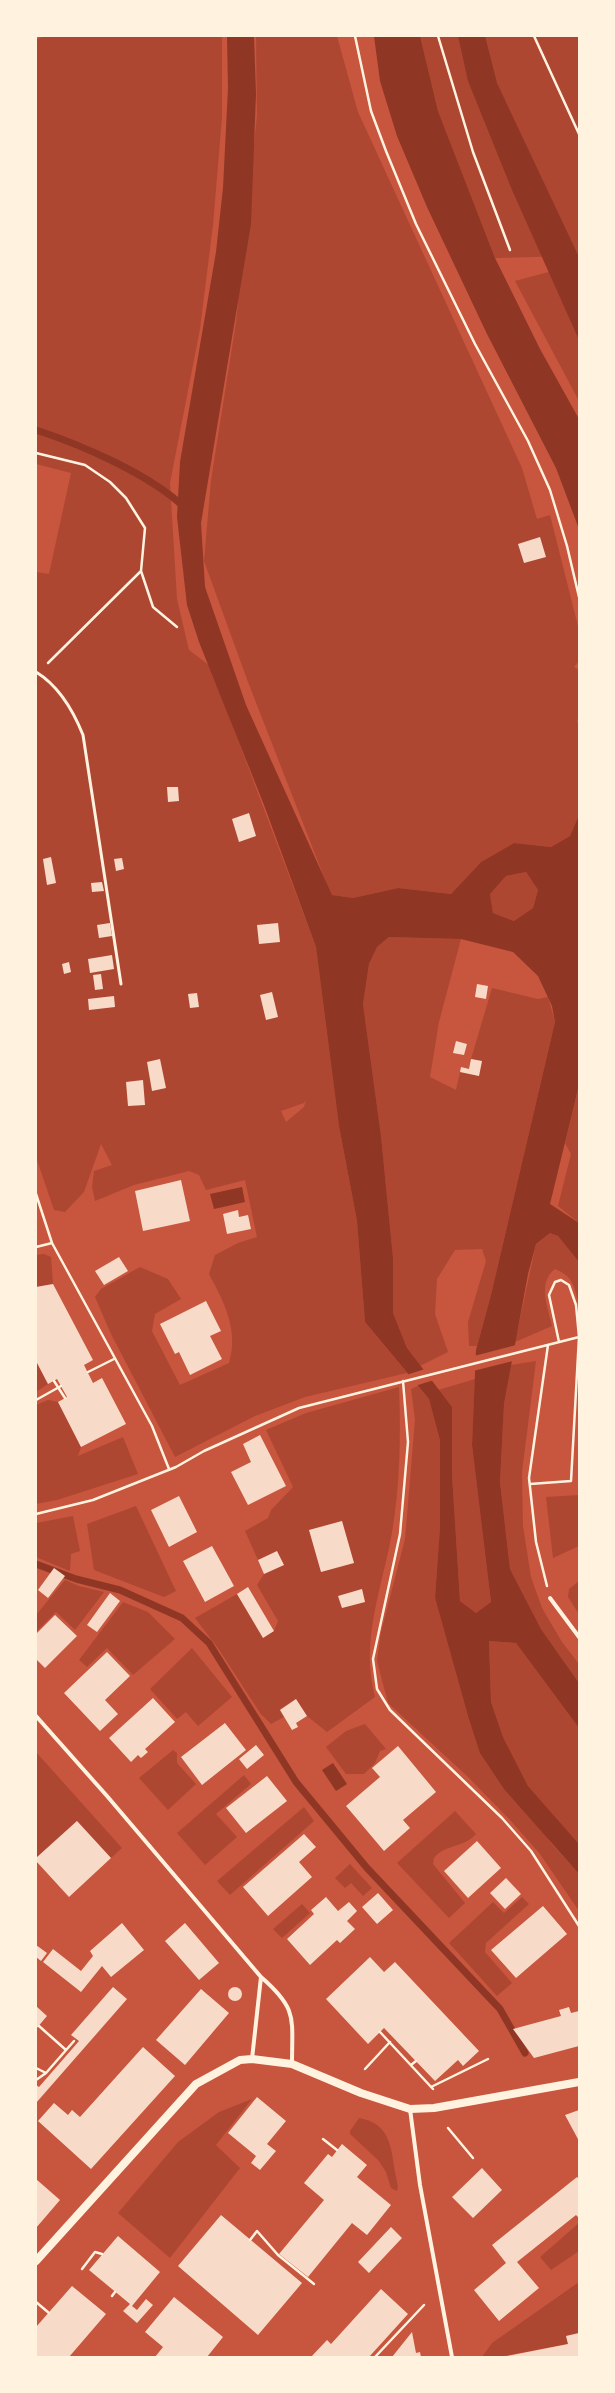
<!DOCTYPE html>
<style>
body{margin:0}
#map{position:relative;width:615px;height:2393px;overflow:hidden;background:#c8553d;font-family:Lora,serif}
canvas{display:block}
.frame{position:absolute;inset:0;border:37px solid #fff3e0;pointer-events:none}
</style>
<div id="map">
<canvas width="615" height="2393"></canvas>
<div class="frame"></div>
</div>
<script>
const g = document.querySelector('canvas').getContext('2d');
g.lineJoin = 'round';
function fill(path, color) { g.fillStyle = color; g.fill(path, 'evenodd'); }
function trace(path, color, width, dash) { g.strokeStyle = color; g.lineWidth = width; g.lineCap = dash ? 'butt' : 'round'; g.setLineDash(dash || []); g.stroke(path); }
fill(new Path2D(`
 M44,36h178v81l-9,108 -13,104 -30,154 7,116 12,51 21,16 106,281 23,179 18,95 8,101 42,51 -102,24 -50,19 -80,41 -64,-123 -16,-37 6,-8 39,-22 28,12 13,20 -26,15 -3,17 28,54 49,-22c10,-33 -5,-61 -20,-89l6,-19 23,-12 19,-6 -12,-57 -39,10 -7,-15 -10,-4 -55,14 -39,16 -3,-14 2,-16 18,-6 -11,-21 -17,48 -19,20 -11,-2 -18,-53v-585l13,2 22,-101 -35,-9v-424zM306,1100l-2,7 -18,15 -5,-11 23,-8z
 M256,36h81l21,76 164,356 15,51 13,-4 29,115v31l-5,6 5,3v44l-2,8 2,1v92l-9,21 -19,11 -37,-4 -33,19 -30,32 -53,-6 -45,10 -22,-3 -83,-213 -44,-121 7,-81 25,-158 21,-207z
 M420,36h159v232l-7,-12 -77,2 -57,-147z
 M552,271l27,53v77l-64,-120z
 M526,872l12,18 -5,18 -19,13 -21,-8 -3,-19 16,-18z
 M389,937l72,2 -22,83 -9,55 26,13 4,-18 19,4 3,-15 -11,-2 21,-71 46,11 10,-2 7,25 -64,273 -14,51h-8l-1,-24 18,-61 -4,-12 -27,1 -18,29 -2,35 13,38 -28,14 -13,-18 -14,-35v-55l-12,-122 -18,-132 6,-40 8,-17z
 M579,1085v138l-21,-17 13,-52 -6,-11z
 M550,1233l8,3 21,26v43c-5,-19 -5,-28 -24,-36 -18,13 -7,39 -3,57l-37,16 21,-98z
 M44,1254l7,3 2,27 -17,3v-32z
 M36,1361l12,23 -12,8z
 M536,1361l-14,111 1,54 8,51 11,31 20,34 17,22v19l-38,-54 -31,-60 -10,-87 4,-78 7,-39z
 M475,1379l-3,66 19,157 -15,11 -16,-12 -8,-126v-68l-14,-17z
 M418,1386l11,13 11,43v85l-5,71 33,118 82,126 29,32v37l-39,-57 -29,-33 -43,-44 -80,-74 -11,-42 4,-29 24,-93 10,-119 -4,-31z
 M399,1387c2,49 1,97 -7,146 -10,55 -32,108 -17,164l-48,35 -20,-16 -11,-17 -16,10 4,8 -13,7 -11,-11 -40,-62 -25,-33 42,-24 26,43 11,-6 4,-10 -21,-36 7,-11 20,-9 -7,-13 -19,8 -13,-29 23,-13 3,-8 22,-23 -27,-57 40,-17zM342,1521l12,42 -45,-33zM362,1589l3,13 -23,6 -3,-12z
 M48,1400l10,2 23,45 -3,9 45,-19 15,37 -81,26 -21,4v-99z
 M579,1495v51l-26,12 -7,-61z
 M136,1506l40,85 -12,6 -70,-27 -7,-46z
 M73,1516l7,35 -9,3 -1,17 -34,-14v-34z
 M65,1580l14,6 25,6 -29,38 -19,-18 -20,20v-17z
 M579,1581v33l-11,-17 1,-8z
 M123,1602l25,10 27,27 -42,36 -26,-27 -20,19 -8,-7z
 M489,1641l27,2 63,85v116l-51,-58 -25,-49 -12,-35z
 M192,1648l40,49 -34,29 -12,-14 -9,7 -27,-30z
 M365,1724l21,25 -6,2 -5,12 -11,11h-18l-20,-27 20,-16z
 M173,1750l4,3v10l19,21 -28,26 -29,-32z
 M36,1752l86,96 -11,10 -34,-37 -41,37z
 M244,1775l7,9 -35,30 21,23 -32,28 -28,-32z
 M304,1807l10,14 -84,74 -13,-14z
 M455,1811l21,23c-12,14 -31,10 -42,24l-1,6 32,39 -16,15 -52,-55z
 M350,1864l22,24 -9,8 -12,-13 -6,5 -10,-10z
 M522,1897l7,7 -43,39 -1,9 27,31 -15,13 -48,-53 44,-41 11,11z
 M302,1904l8,9 -28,25 -9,-9z
 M252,2099l-36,46 24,23 -70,90 -52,-45 60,-71 41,-30z
 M359,2118c31,5 32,29 36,54 1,7 4,13 2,19l-6,-3 -5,-16 -8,-12 -28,-26v-3z
 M579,2223v28l-28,19 -11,-13z
 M579,2282v51l-13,3 2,8 -70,13h-16l10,-14z`), '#ae4732');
fill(new Path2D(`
 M227,36h27l2,58 -5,130 -50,299 4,64 41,118 86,190 21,3 45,-10 53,6 30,-32 33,-19 37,4 19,-11 9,-21v270l-29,119 29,19v39l-21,-26 -8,-3 -14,11 -8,30 -24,130 -4,78 10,87 31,60 38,54v45l-63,-85 -27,-2 2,61 12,35 25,49 51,58v30l-75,-85 -24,-36 -12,-37 -33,-118 5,-71v-86l-11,-42 -64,-77 -8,-101 -18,-95 -23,-179 -52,-142 -65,-163 -12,-37 -10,-88 3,-55 36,-210 7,-64 5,-100zM526,872l12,18 -5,18 -19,13 -21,-8 -3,-19 16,-18zM389,937l72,2 52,13 25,24 14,30 3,16 -64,273 -15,55 -4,95 19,157 -15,11 -16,-12 -8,-126v-68l-45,-59 -14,-35v-55l-12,-122 -18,-132 6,-40 8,-17z
 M374,36h46l18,75 57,147 45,91 39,70v110l-23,-61 -69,-134 -60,-127 -30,-71 -17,-55z
 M458,36h27l12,47 82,174v83l-67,-150 -44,-109z
 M242,1187l3,15 -31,7 -4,-15z
 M333,1763l14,21 -11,7 -14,-21z`), '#8f3625');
fill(new Path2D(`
 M516,1345l-3,16 -40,10 1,-15z
 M425,1369l9,11 -19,6 -9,-11z`), '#c8553d');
trace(new Path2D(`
 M36,430c46,15 113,44 148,77
 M36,1564l40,15 44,11 62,28 27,25 87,139 71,86 133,141 25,44`), '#8f3625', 7);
fill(new Path2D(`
 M540,537l6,20 -22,6 -6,-19z
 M167,787h11l1,14 -11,1z
 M249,813l7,23 -17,6 -7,-23z
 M51,857l5,26 -9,2 -4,-26z
 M122,858l2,11 -8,2 -2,-12z
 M102,882l2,9 -12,1 -1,-9z
 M110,923l2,13 -13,2 -2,-13z
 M278,923l2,19 -21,2 -2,-19z
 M112,955l2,14 -24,4 -2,-14z
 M69,962l2,10 -7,2 -2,-10z
 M101,974l2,15 -8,1 -2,-15z
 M477,984l11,2 -2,13 -11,-2z
 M272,992l6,25 -12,3 -6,-25z
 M197,993l2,14 -9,1 -2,-14z
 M114,996l1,11 -26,3 -1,-11z
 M456,1041l11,3 -3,11 -11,-2z
 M160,1059l6,29 -14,3 -5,-29z
 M471,1059l11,2 -3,15 -19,-4 1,-5 8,2z
 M143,1080l2,25 -17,1 -2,-24z
 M181,1180l9,41 -47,10 -8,-40z
 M238,1210l1,7 9,-2 3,14 -24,5 -4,-20z
 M119,1257l9,14 -24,14 -9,-14z
 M53,1284l40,76 -9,5 9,18 9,-5 24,46 -45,23 -23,-45 9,-5 -10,-18 -9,5 -12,-23v-74z
 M206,1301l15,30 -11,5 12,23 -32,16 -11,-23 -4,2 -15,-30z
 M260,1435l26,51 -38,19 -17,-33 20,-10 -8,-18z
 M179,1496l18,36 -28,15 -18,-37z
 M342,1521l12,42 -33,9 -12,-42z
 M212,1546l22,40 -29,16 -22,-41z
 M277,1551l7,14 -20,9 -6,-14z
 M54,1568l11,8 -17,22 -10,-8z
 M248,1587l26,44 -11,7 -26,-44z
 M362,1589l3,13 -23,6 -4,-12z
 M110,1593l10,8 -23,31 -10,-7z
 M55,1615l22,21 -32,32 -9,-9v-25z
 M107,1652l23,24 -25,24 13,14 -18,17 -36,-38z
 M153,1698l22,24 -30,27 3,3 -7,6 -3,-3 -7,7 -22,-24z
 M296,1699l11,17 -11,7 2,4 -6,3 -12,-20z
 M225,1723l21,27 -44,35 -21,-28z
 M256,1745l8,10 -17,14 -8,-10z
 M398,1746l38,46 -33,28 7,8 -26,23 -38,-45 34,-29 -8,-9z
 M267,1776l20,25 -41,32 -20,-25z
 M77,1821l34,37 -42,39 -33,-36v-3z
 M304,1834l12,13 -17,15 13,15 -44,39 -25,-29z
 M477,1841l24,27 -33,30 -24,-27z
 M506,1878l15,16 -16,15 -15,-16z
 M378,1893l15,17 -16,14 -15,-17z
 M326,1897l12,14 11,-9 8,9 -10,10 8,8 -15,14 -3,-3 -27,25 -23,-26 27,-25 -3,-4z
 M543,1906l24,28 -51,44 -25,-28z
 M122,1923l22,27 -33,27 -9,-11 -21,26 -38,-30 10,-13 28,22 12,-15 -3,-5z
 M185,1923l34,40 -20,17 -34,-39z
 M36,1945l11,8 -6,8 -5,-4z
 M370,1957l14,15 11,-10 84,89 -16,15 -5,-6 -23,21 -51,-53 -16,16 -42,-45z
 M228 1994a7 7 0 1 1 14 0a7 7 0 1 1-14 0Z
 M113,1987l14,12 -91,104v-18l3,2 40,-46 -8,-6z
 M201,1989l28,24 -44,52 -29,-25z
 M36,2006l11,10 -11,13z
 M569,2007l2,6 8,-2v35l-45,12 -21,-29 48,-13 -2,-6z
 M143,2047l32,29 -84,93 -53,-48 16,-18 14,12 4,-5 8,7z
 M257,2097l29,24 -19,23 9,7 -16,19 -9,-7 5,-7 -28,-23z
 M579,2110v31l-14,-26z
 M342,2144l25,21 -10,12 34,28 -24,30 -15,-12 -44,54 -29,-23 45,-54 -20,-17 24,-29 4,3z
 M482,2168l20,22 -29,28 -21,-21z
 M577,2177l2,2v39l-3,-3 -59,47 22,26 -40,33 -25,-31 32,-27 -14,-18z
 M36,2179l24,21 -24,28z
 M221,2215l81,68 -44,52 -80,-69z
 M391,2227l11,11 -33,35 -11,-11z
 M118,2236l42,36 -28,34 5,4 9,-11 7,6 -16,18 -14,-12 7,-7 -41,-34z
 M72,2286l34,28 -37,43h-32l-1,-30z
 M381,2289l27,25 -39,43h-58l16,-17 4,4z
 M174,2297l49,40 -16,20h-52l8,-10 -18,-15z
 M412,2332l4,21 4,-1 1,5h-29z
 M579,2333v24h-77l66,-13 -2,-8z`), '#f7dbc8');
trace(new Path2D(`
 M355,36l16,75 15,40 30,73 59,120 53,97 22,49 17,56 12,51
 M438,36l35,116 37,98
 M534,36l45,98
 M36,453l49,12 25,17 16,16 19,30 -4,43 -93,92
 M141,571l12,36 24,20
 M36,1194l16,49 100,183 17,43
 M36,1247l16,-4
 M88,1372l26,-13
 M54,1381l11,17
 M403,1381l5,61 -8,92 -27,125 4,30 13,21 112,108 29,33 48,75
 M36,1400l25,-14
 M530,1484l41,-3 8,-144 -3,-32 -7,-20 -8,-5 -6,2 -6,13 10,47
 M36,1514l57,-14 83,-33 28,-16 95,-43 280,-71
 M547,1586l-11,-44 -7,-64 19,-133
 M39,2026l27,24
 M380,2032l53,57
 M411,2065l5,-4
 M36,2068l10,5
 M365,2069l25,-27
 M36,2080l10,-7 28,-32
 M431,2087l57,-28
 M448,2128l25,30
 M323,2139l14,11
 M250,2240l7,-9 21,24 36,29
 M82,2269l13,-17 7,2
 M112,2296l3,-4
 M36,2302l13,11
 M375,2357l49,-52`), '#fff3e0', 2.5);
trace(new Path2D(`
 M36,672c23,14 37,38 47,63l38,249`), '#fff3e0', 3);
trace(new Path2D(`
 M550,1598l29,39
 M36,1716l71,80 154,181c37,32 31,41 31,87
 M252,2059l9,-82
 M410,2109l10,76 32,172`), '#fff3e0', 4);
trace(new Path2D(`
 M36,2261l160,-177 44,-24 12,-1 40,5 69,29 49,16 24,-1 145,-26`), '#fff3e0', 8);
</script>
